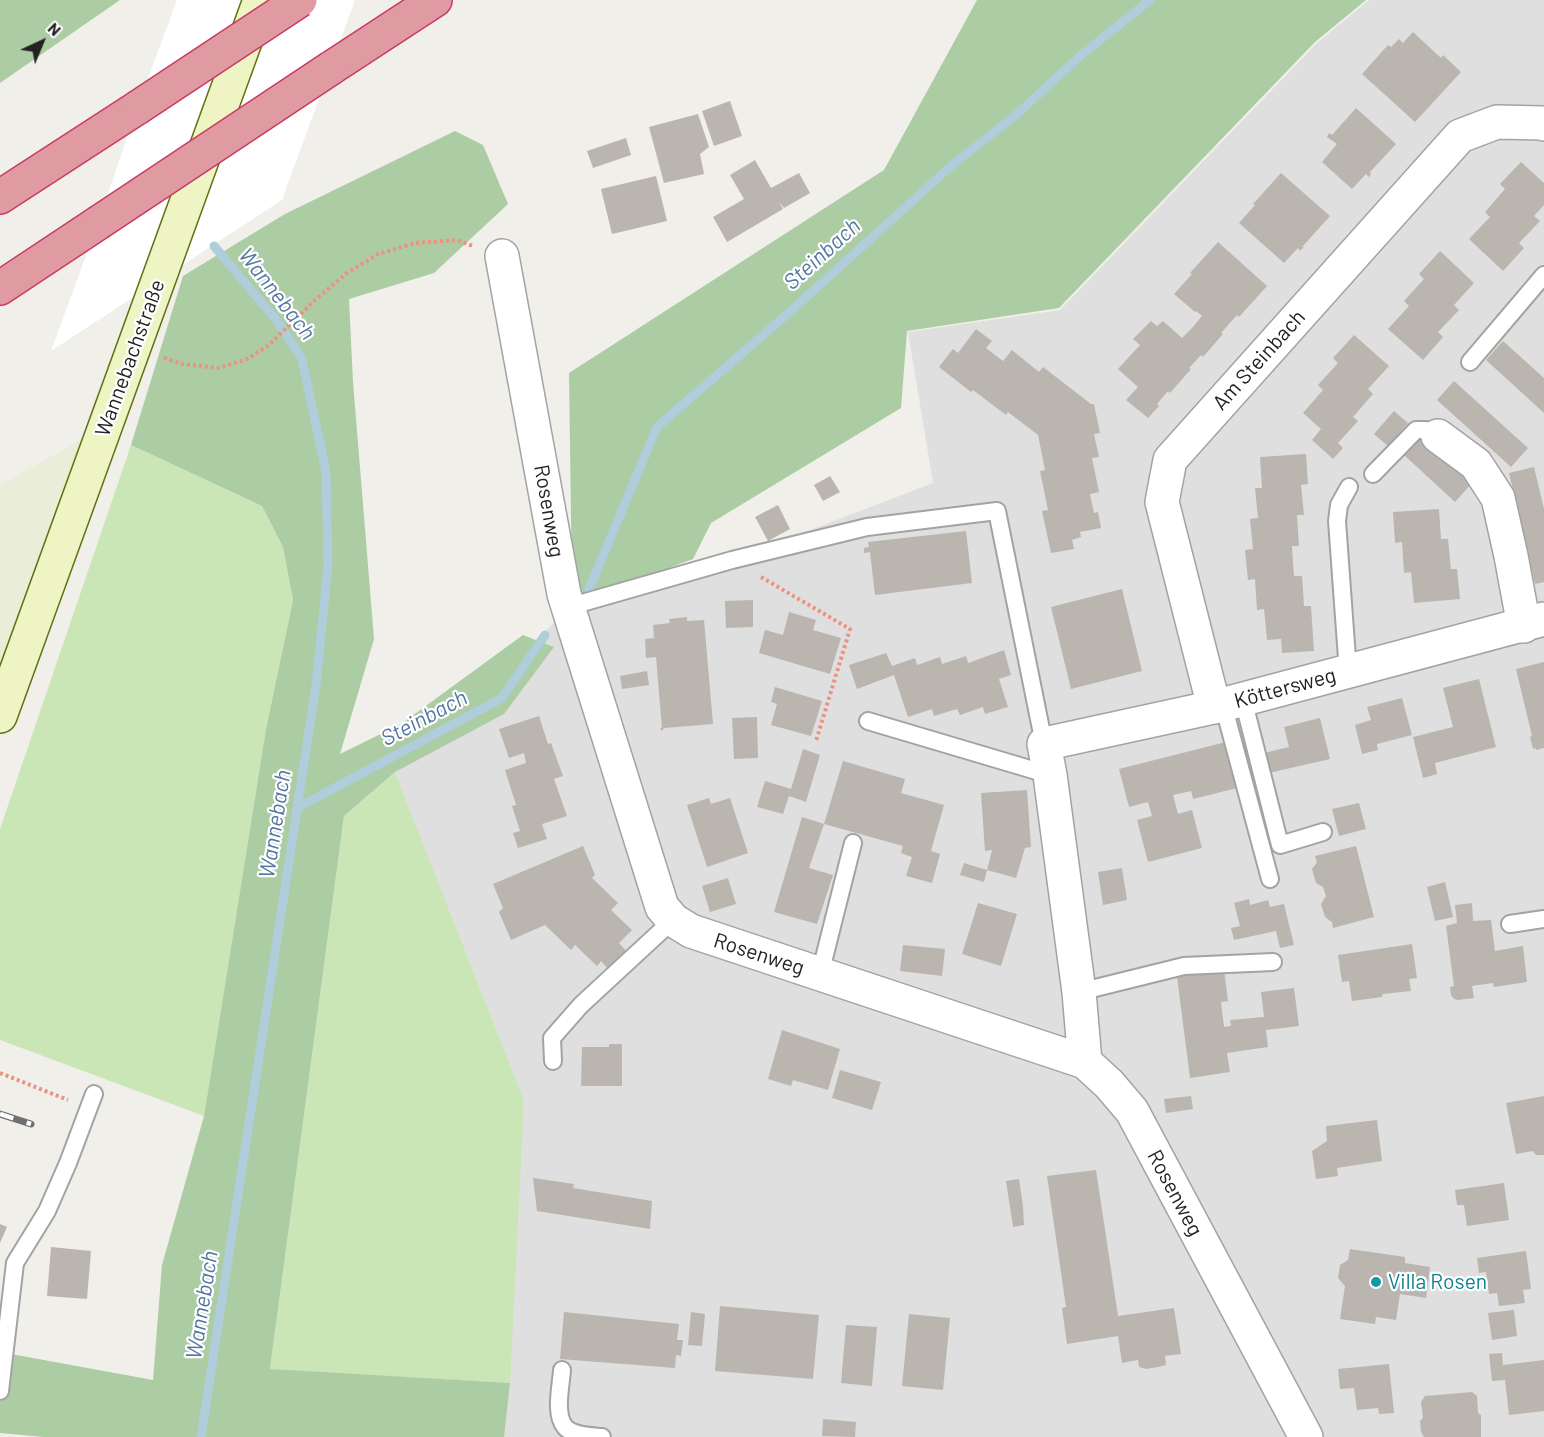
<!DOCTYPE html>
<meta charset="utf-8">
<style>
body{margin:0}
#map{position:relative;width:1544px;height:1437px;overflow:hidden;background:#f1efea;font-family:Barlow,sans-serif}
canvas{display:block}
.north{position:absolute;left:12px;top:12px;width:60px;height:60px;-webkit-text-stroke:4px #fff;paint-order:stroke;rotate:44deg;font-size:16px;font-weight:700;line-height:24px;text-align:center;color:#222}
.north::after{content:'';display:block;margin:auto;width:21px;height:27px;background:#222;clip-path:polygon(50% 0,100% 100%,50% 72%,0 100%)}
</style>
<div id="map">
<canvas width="1544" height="1437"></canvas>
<div class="north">N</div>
</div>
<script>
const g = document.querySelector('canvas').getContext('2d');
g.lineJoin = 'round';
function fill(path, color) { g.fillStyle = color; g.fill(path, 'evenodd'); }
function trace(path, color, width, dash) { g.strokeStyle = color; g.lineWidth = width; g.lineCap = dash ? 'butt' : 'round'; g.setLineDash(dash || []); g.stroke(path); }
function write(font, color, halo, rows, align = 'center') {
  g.font = font + ' Barlow,sans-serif'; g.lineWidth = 4.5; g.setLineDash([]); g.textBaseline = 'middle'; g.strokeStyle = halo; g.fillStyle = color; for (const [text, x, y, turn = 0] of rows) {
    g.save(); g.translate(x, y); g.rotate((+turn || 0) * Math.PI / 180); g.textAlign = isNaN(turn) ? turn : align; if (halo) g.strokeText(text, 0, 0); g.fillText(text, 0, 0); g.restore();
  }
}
fill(new Path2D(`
 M1369,0h175v1437h-1041l21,-337 -129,-328 175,-164 162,-48 201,-77 -25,-151 152,-22 257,-267z`), '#e0dfdf');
fill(new Path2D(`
 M97,431l-97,268v-214z`), '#eaedd7');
fill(new Path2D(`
 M131,445l131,61 21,41 10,53 -27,129 -62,387 -204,-76v-211z
 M395,772l129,328 -14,283 -240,-13 74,-554z`), '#cae5b6');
fill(new Path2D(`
 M0,0h120l-120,83z
 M977,0h389l-51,42 -256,266 -152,23 -6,77 -190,115 -18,36 -124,46 3,-18 -3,-214 315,-203z
 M455,131l28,14 25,59 -74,69 -85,26 4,83 21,257 -34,115 61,-30 122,-89 31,12 -50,67 -109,58 -51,44 -74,553 240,14 -6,54h-460l-44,-4v-81l153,28 9,-115 42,-149 62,-387 27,-129 -10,-53 -21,-41 -131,-61 52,-169 102,-62z`), '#accca3');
fill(new Path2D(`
 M177,0h178l-73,200 -231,151 47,-128 39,-115z`), '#fff');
trace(new Path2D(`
 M589,589l68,-162 136,-118 158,-143 66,-52 63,-58 70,-56
 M297,808l205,-110 43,-63
 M201,1437l115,-752 12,-120 -2,-93 -24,-113 -24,-37 -64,-76`), '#afcdda', 9);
fill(new Path2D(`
 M1413,32l28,26 2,-3 18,17 -46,50 -53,-48 26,-29 3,2 8,-8 4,4z
 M730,101l12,35 -28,10 -12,-35z
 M1356,108l40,36 -26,28 1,2 -2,3 -3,-3 -14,15 -30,-27 15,-18 -10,-7 2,-4 3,2z
 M698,114l11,33 -9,7 4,20 -40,9 -15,-56z
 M626,138l5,17 -38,13 -6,-17z
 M755,160l16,28 28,-15 11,20 -26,15 -5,-6 4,7 -56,33 -14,-25 31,-18 -14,-24z
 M1521,162l23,21v22l-10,11 6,5 -21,22 5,5 -21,23 -34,-32 21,-22 -5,-5 20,-23 -5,-5z
 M1281,173l49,43 -28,31h2l-4,4 -2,-3 -14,15 -45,-40 16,-18 -2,-1z
 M656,176l11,45 -55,13 -11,-45z
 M1218,242l49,44 -28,31 -2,-2 -16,18 2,1 -20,23 -2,-2 -12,13 2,1 -21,24 -2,-2 -11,13 2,2 -11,12 -22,-18 12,-13 -20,-18 22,-24 -7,-6 18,-18 6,5 6,-5 19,17 10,-10 10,-12 -6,-5 -1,1 -21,-18 18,-20 -2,-1z
 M1440,251l34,32 -20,22 5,5 -21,22 5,5 -20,23 -35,-31 21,-23 -5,-5 20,-22 -5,-5z
 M976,329l16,12 -6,7 17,13 9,-11 27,22 4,-5 48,37h3l6,29 -6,1 5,23 -7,1 7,34 -9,2 4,19 4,-1 3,16 -21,4 1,5 -9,3 2,9 -23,4 -9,-42 6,-1 -8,-39 5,-1 -7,-35 -30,-23 -2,3 -33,-25 -2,2 -32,-25 14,-18 5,4z
 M1354,335l35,31 -21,23 5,5 -20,23 5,4 -20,22 5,5 -10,11 -21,-19 9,-11 -18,-16 20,-23 -5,-5 20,-22 -5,-5z
 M1503,341l41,37v35l-58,-53z
 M1454,381l74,67 -17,19 -74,-67z
 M1394,411l14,12 -20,23 -14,-12z
 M1420,436l52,47 -17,19 -52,-48z
 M1306,454l2,30 -7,1 3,30h-7l2,31h-7l2,30h8l2,30h7l3,45 -32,2 -1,-14 -14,1 -3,-31 -7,1 -2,-31 -7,1 -3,-30 8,-1 -3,-30 8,-1 -3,-30h7l-2,-31z
 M1534,467l10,42v73l-9,2 -26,-111z
 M830,476l10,16 -17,9 -9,-16z
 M778,505l12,24 -22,12 -13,-24z
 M1439,509l2,30h7l3,30h6l3,30 -46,4 -3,-31 -7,1 -2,-31 -7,1 -2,-31z
 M966,531l6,52 -97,12 -5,-43 -6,1v-5l5,-1 -1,-5z
 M1122,589l20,82 -71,18 -20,-82z
 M753,600v27l-27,1 -1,-27z
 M789,612l27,8 -3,10 28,8 -11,36 -71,-21 6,-23 18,5z
 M687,617v4l17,-1 9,104 -49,4 -2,3 -2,-2 2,-2 -1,-10 -5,-60 -10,1 -1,-19 9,-1 -1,-13 17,-2 -1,-4z
 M1004,650l7,25 -12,4 9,28 -23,7 -2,-7 -23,8 -3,-6 -23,7 -2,-7 -24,8 -14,-42 -37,14 -8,-24 37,-12 6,13 23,-8 2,7 23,-8 2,7 24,-8 2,7z
 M1544,662v86l-8,2v-2l-3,1 -3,-12 2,-1 -16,-67z
 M647,671l2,14 -27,4 -2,-13z
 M1479,679l17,68 -61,16 2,11 -14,4 -10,-41 40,-10 -10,-39z
 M775,687l47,14 -11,35 -40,-11 6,-21 -6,-2z
 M1402,698l10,37 -35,9 1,6 -16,4 -7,-29 16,-5 -4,-13z
 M539,716l9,28 3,-1 12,33 -9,3 13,37 -25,8 5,15 -29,9 -5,-15 7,-2 -8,-25 4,-1 -11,-35 21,-7 -2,-10 -15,5 -10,-29z
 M757,717l1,41 -24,1 -2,-41z
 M1320,718l10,41 -61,14 -5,-20 25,-6 -5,-20z
 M1226,742l11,46 -44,11 -2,-8 -18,4 5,19 14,-4 10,38 -54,14 -11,-42 15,-4 -4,-14 -19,5 -10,-38z
 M803,749l17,6 -14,47 -17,-6 -6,18 -26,-7 8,-26 26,8z
 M843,761l62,18 -4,14 43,12 -13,46 9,3 -8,29 -26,-7 6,-19 -11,-4 2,-7 -79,-22z
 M1027,790l4,57 -6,1 -9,30 -29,-8 5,-20 -7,1 -4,-58z
 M709,798l2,6 19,-6 18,55 -41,14 -20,-62z
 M1359,803l7,26 -27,7 -7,-27z
 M802,817l22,7 -15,44 24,7 -16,49 -43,-12z
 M583,846l12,29 -3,3 26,25 -7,7 21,20 -13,13 9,10 -18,18 -9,-10 -4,5 -22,-21 -4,5 -26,-25 -34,15 -12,-28 4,-4 -10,-24z
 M1356,846l18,71 -41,11 -1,-6 -7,-5 -4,-13 5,-8 -3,-9 -7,-4 -4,-14 5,-7 -2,-6z
 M964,863l23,7 -3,12 -24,-7z
 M1122,868l5,32 -24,5 -5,-33z
 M728,878l8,26 -26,8 -8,-26z
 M1445,882l8,35 -18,4 -8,-34z
 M1249,899l1,6 18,-5 2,7 14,-3 10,41 -14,3 -4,-17 -42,9 -3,-12 9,-2 -6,-23z
 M978,903l39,11 -16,52 -39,-12z
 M1472,903l1,18 18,-1 4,31 28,-5 4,36 -33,5 -1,-4 -21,3 2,12 -16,2 -4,-1 -3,-4 -1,-8 4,-1 -8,-60 11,-3 -2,-18z
 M1412,944l5,34 -8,1 2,12 -28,3 -1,3 -30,4 -3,-20 -7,1 -4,-27z
 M903,945l42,4 -3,27 -42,-5z
 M1224,970l4,31 -7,1 3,25 7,-1 -1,-6 34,-3 -3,-25 33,-4 5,38 -33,4 2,17 -41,6 3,19 -40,6 -13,-101z
 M782,1030l58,19 -12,41 -35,-10 -2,6 -23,-7z
 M609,1044h13v42h-41l1,-39h27z
 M840,1070l41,12 -9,28 -40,-12z
 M1191,1096l2,13 -27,4 -2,-14z
 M1544,1096v59h-8l-3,-4 -17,3 -10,-51z
 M1377,1120l5,41 -45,7 1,8 -22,3 -4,-28 15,-10 -1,-15z
 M1096,1170l22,146 56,-8 7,46 -16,2 1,9 -8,2 -12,2 -7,-2 -1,-7 -16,3 -4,-27 -51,8 -5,-36 4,-1 -19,-131z
 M533,1178l41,6 -1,4 79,13 -2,28 -113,-18z
 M1019,1179l4,27 1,19 -11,2 -7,-46z
 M1504,1183l5,37 -42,6 -3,-21h-7l-2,-15z
 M0,1224l7,3 -7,16z
 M51,1247l40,4 -4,48 -40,-3z
 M1350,1249l55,8v6l25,4 -4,31 -26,-4 -4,26 -20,-3 -1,7 -35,-5 5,-33 -7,-8 2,-13 8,-5z
 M1526,1251l5,38 -8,1 2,13 -26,3 -2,-13 -8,1 -3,-22 -7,1 -2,-15z
 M720,1306l99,9 -6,64 -98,-8z
 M1514,1310l3,26 -25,4 -4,-27z
 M564,1312l115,12 -2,16h6l-2,16 -5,-1 -1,13 -115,-9z
 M691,1312l14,2 -3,32 -14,-1z
 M909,1314l41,4 -7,72 -41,-4z
 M846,1325l31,2 -5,59 -31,-3z
 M1502,1353l1,12 41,-5v51l-35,4 -4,-35 -13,1 -3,-27z
 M1389,1364l5,49 -15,1 -1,-6 -21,2 -3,-22 -14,1 -2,-20z
 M1472,1392l5,4 1,17 3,2v22h-57l-3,-5 -1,-11 3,-3 -2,-16 4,-6z
 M823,1419l33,3 -1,15 -33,-1z`), '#bab5af');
const lane = new Path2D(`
 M1470,362l74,-87
 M1373,474l43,-44h10l12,6
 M568,607l164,-47 135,-33 130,-16 47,233
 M1348,672l-11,-151 2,-16 10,-18
 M1243,699l37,146 43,-13
 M1223,704l47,175
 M868,721l182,54
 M1510,924l34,-5
 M820,974l33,-131
 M1079,992l105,-26 89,-4
 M553,1061l-1,-23 29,-33 92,-85
 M562,1370c-1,16 -8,44 3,57 8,9 26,9 37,10
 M0,1391l15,-128 32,-52 21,-48 26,-69`);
const street = new Path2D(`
 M502,256l62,338 98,313 11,13 18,11 394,131 24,22 23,27 174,326
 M1438,436l38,28 22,34 13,58 13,70
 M1214,707l-52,-205 8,-42 290,-324 37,-14 45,1 2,1
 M1085,1062l-6,-70 -29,-217 -6,-31 170,-37 330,-88`);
const secondary = new Path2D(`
 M0,716l260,-716`);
const highway = new Path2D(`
 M331,68l104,-68
 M0,197l137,-89
 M0,288l98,-65`);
trace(lane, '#a3a3a3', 20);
trace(street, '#a3a3a3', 36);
trace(secondary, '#607111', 36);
trace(highway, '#ca3b63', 36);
trace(new Path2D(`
 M164,358l18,6 37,4 28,-9 22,-14 46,-45 32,-27 31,-19 37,-11 42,-3 16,6
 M761,577l89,52 -34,112
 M0,1073l68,27`), '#ed927f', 4, [3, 3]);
trace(lane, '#fff', 16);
trace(street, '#fff', 33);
trace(secondary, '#eff4c5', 33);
trace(highway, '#df9aa2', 33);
const rail = new Path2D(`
 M0,1114l31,10`);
trace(rail, '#707070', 7);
trace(rail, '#fff', 4.5, [14]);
const highwayBridge = new Path2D(`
 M137,108l163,-108
 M98,223l233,-155`);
trace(highwayBridge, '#ca3b63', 36, []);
trace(highwayBridge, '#df9aa2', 33);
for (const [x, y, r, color] of [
 [1376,1282,6,"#0f9aa8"]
]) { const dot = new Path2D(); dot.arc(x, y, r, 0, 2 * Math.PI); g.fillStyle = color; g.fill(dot); trace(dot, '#fff', 2); }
write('21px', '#222', '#fff', [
 ["Wannebachstraße",130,358,-70],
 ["Am Steinbach",1259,360,-48],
 ["Rosenweg",549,511,80],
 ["Köttersweg",1285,688,-15],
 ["Rosenweg",759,954,18],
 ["Rosenweg",1175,1193,62]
]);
write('21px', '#0d838f', '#fff', [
 ["Villa Rosen",1388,1282]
], 'left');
write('italic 22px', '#5475a1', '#fff', [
 ["Steinbach",822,254,-42],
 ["Wannebach",277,294,52],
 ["Steinbach",424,718,-28],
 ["Wannebach",275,824,-81],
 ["Wannebach",202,1305,-81]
]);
</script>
